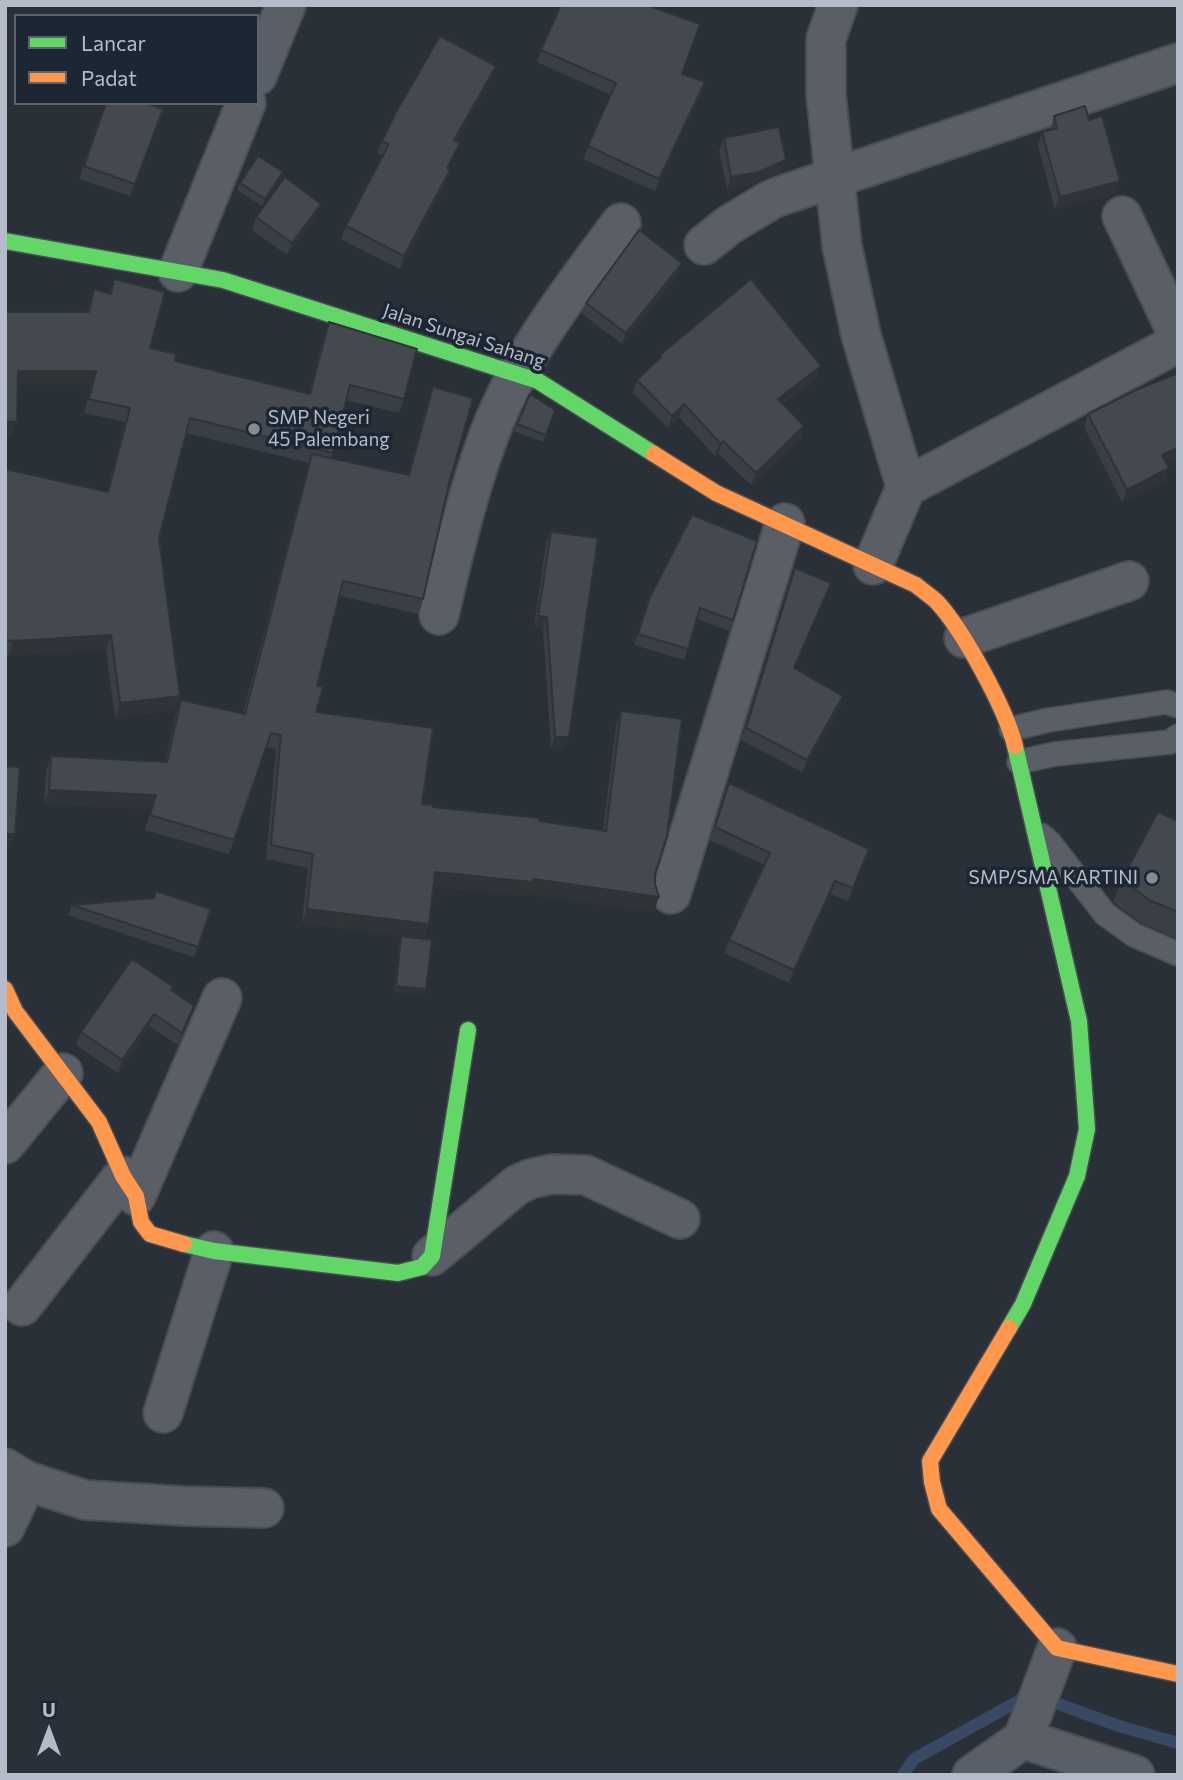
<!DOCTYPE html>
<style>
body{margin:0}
#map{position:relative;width:1183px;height:1780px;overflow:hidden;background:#2a3038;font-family:Commissioner,sans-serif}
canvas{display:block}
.frame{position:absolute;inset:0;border:7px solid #b4bcc9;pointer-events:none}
.legend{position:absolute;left:14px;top:14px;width:245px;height:91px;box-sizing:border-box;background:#1d2633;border:2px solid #59626f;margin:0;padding:9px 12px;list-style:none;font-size:21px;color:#b4bcc9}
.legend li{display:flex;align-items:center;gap:14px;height:35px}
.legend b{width:35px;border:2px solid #59626f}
.north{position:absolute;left:14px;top:1696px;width:70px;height:70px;-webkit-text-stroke:5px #1d2633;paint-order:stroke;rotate:0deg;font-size:19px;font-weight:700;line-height:28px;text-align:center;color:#b4bcc9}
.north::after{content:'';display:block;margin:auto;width:24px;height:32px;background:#b4bcc9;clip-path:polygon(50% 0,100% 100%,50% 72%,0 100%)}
</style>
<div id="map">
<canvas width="1183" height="1780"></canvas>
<div class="frame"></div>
<ul class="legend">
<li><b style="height:9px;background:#63d668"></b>Lancar</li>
<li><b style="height:9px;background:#ff974d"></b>Padat</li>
</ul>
<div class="north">U</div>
</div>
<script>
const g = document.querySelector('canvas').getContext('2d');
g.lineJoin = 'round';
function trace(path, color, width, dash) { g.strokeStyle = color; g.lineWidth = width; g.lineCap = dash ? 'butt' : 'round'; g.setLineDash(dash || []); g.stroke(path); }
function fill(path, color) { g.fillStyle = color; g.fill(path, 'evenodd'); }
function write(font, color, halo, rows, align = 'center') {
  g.font = font + ' Commissioner,sans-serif'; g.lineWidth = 7; g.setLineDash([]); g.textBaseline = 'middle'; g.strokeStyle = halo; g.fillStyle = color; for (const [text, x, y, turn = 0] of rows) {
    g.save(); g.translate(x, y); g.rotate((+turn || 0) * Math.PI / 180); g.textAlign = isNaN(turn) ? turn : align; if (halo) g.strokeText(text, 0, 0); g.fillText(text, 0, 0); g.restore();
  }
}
trace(new Path2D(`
 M903,1775l11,-16 117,-65 88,32 59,17`), '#384963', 12);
const lane = new Path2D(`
 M1011,729l38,-9 118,-18 11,4
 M1019,762l36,-8 115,-12 8,-6
 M1041,835l9,8 55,71 29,21 44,19`);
const street = new Path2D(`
 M838,5l-12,34v56l16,151 19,89 45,152
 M257,76l29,-71
 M1122,216l56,119
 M704,245l25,-20 45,-27 404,-135
 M178,272l68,-169
 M873,565l33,-78 272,-144
 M439,615c14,-60 28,-121 50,-180 29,-78 83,-146 132,-212
 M964,638l165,-57
 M671,894l114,-371
 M5,1144l58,-71
 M136,1196l86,-198
 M432,1256l85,-71 13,-6 22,-5 34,1 94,44
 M22,1306l101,-130
 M163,1413l51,-162
 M5,1468l22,13 58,19 99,6 80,2
 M5,1527l22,-46
 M1023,1739l34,-91
 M972,1775l51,-36 112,36`);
const fast = new Path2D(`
 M5,241l218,39 315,101 116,73
 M184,1244l30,7 184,22 24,-6 10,-11 36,-226
 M1009,1328l14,-24 54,-128 10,-47 -8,-108 -64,-275`);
const slow = new Path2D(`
 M654,454l62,39 200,92c7,6 15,11 21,17 26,28 69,107 78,144
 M5,989l10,22 84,111 24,54 13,20 5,26 9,12 34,10
 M1009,1328l-79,133 2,21 7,27 118,139 121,26`);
trace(lane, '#484c53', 26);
trace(street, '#484c53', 42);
trace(fast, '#484c53', 19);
trace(slow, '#484c53', 19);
trace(lane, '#5a5e66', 23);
trace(street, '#5a5e66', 38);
trace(fast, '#63d668', 16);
trace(slow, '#ff974d', 16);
fill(new Path2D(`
 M541,50l141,24 23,8 -4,12 -46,97 -72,-32 28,-64 -74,-33z
 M491,79l-35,62 4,2 -12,26 -2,13 -46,87 -59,-30 5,-13 37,-70 -6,-3 5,-12z
 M106,103l57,6 -33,87 -51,-17z
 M1054,116l35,4 31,61 -5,12 -60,16 -17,-64 4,-13 8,-2z
 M724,138l57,35 -26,11 -28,6 -8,-39z
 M281,178l-19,28 -25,-16 3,-7z
 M316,216l-29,39 -35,-25 4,-13z
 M678,274l-56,70 -40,-30 4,-11z
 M114,279l36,69 25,13 134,33 15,-58 5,-14 75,77 -5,14 -53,-13 -15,58 77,17 20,-74 5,-14 16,97 -26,115 -5,15 -78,-18 -23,89 -1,27 106,92 11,3 170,23 13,-104 5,-15 34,163 -1,38 -126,-18 -1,2 -94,-9 -4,37 -6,15 -121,-16 6,-55 -42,-9 10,-110 -10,-2 -37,107 -84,-24 6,-21 -107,-5 2,-33 5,-15 114,6 11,-48 5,-14 62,13 66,-250 -123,-30 -27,105 21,158 -5,14 -60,8 -9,-68 -101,5v-186l102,23 18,-70 -41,-9 7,-28h-73l-6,51 -7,-124h82l7,-23 15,4z
 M659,356l157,23 -33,25 21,22 -4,13 -49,46 -33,-32 -3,3 -36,-39 -11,11 -35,-35 4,-13 20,-19z
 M1178,373v86l-11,5 2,4 -4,13 -43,21 -38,-75 4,-13z
 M555,410l-12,32 -29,-11 3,-7z
 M692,515l41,105 -4,11 -32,-12 -13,41 -50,-15 16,-48z
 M551,532l13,217 -13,-1 -8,-119 -9,-2 12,-84z
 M795,568l36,15 -37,85 49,28 -4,13 -37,63 -61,-32z
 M729,783l136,78 -17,40 -18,-7 -41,89 -65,-30 5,-13 36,-75 -55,-25z
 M1178,821v118l-37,-16 -28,-21 9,-23z
 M72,905l139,4 -17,48 -126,-42z
 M401,936l25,53 -2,7 -30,-4 5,-49z
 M173,987l-1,4 17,28 -11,26 -29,-19 -31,47 -42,-28 5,-13z`), '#3a3f45');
fill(new Path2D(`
 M496,66l-5,13 -41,74 4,-13z
 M705,82l-4,12 -46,97 4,-12z
 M460,143l-5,12 -12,26 4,-13z
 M786,160l-5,13 -26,11 -28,6 4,-13z
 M450,170l-4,12 -46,87 4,-13z
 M283,172l-2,6 -19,28 3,-7z
 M1120,181l-5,12 -60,16 5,-12z
 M321,204l-5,12 -29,39 5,-12z
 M682,263l-4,11 -56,70 4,-11z
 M821,366l-5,13 -43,33 5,-13z
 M18,371h78l-5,14h-78z
 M684,404l-5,13 -11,11 4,-12z
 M5,421l12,1 -5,14h-7z
 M804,426l-4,13 -49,46 5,-12z
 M723,441l-5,12 -3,3 5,-13z
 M1178,448v11l-20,8 4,-12z
 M1169,468l-4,13 -43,21 5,-12z
 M831,583l-5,13 -37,84 5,-12z
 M538,616l9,1 -4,12 -9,-2z
 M111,635l-5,15 -98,6 5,-15z
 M180,696l-5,14 -60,8 5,-15z
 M843,696l-4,13 -37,63 5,-12z
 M555,737h14l-5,12 -13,-1z
 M49,790l107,5 -5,14 -107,-5z
 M5,834h10l-4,13h-6z
 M435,872l98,7 126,18 -5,15 -126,-18 -1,2 -97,-9z
 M835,881l-5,13 -41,89 5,-13z
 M307,909l122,15 -6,15 -121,-16z
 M396,986l30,3 -2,7 -30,-4z
 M154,1014l-5,12 -31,47 4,-13z`), '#303338');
const building = new Path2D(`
 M561,5h85l54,19 -18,50 23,8 -46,97 -71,-33 28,-63 -75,-33z
 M440,36l56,30 -42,74 6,3 -13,25 3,2 -46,86 -58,-30 43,-82 -7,-3 14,-29z
 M106,103h40l17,6 -28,75 -51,-18z
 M1085,106l4,14 13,-4 18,65 -60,16 -18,-65 15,-4 -3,-12z
 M779,127l7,33 -27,12 -28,5 -7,-39z
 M258,156l25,16 -18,27 -25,-16z
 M285,177l36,27 -29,39 -36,-26z
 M639,230l43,33 -56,70 -40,-30z
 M114,279l51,13 -15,56 26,6 -1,7 135,33 19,-72 88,27 -13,50 -54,-14 -17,68 -143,-35 -31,120 21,158 -60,7 -9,-68 -98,6 -8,-1v-171l103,23 22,-84 -41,-9 7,-28h-78l-1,51 -12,-1v-109h84l5,-23 17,5z
 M751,279l70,87 -43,33 26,27 -48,47 -33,-32 -3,2 -36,-39 -12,12 -35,-36 24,-23 -2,-1z
 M1178,373v75l-16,7 7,13 -42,22 -39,-76 48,-24z
 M433,387l40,11 -24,86 -26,115 -80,-18 -26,104 6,2 -7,25 117,16 -11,76 11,1v2l106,11v3l67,10 15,-120 61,8 -15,117 -12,38v10l4,13 -126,-18 -1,3 -97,-10 -6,52 -122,-15 6,-55 -42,-9 10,-110 -10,-2 -37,107 -84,-25 6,-20 -107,-5 2,-34 116,6 14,-62 64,14 67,-260 97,21z
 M530,394l25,16 -9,25 -29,-11z
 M692,515l65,26 -24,79 -33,-12 -12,41 -50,-15 12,-37z
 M551,532l47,6 -29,199h-14l-8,-120 -9,-1z
 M795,568l36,15 -37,85 49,28 -36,64 -61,-32z
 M5,766l15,1 -5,67h-10z
 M729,783l140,66 -16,39 -18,-7 -41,89 -65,-30 41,-87 -55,-26z
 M1158,812l20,9v91l-29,-12 -27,-21z
 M156,891l55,18 -13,38 -126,-42 82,-7z
 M401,936l31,4 -6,49 -30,-3z
 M132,959l41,28 -2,3 23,16 -12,27 -28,-19 -32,46 -41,-28z`);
fill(building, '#444950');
trace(building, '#303338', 2);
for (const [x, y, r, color] of [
 [254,429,7,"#848b96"],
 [1152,878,7,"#848b96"]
]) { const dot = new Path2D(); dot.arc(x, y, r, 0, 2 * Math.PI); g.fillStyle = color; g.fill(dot); trace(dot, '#1d2633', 2.5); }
write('19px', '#b4bcc9', '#1d2633', [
 ["Jalan Sungai Sahang",464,336,18]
]);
write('19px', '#b4bcc9', '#1d2633', [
 ["SMP Negeri",268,418],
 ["45 Palembang",268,440],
 ["SMP/SMA KARTINI",1138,878,"right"]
], 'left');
</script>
